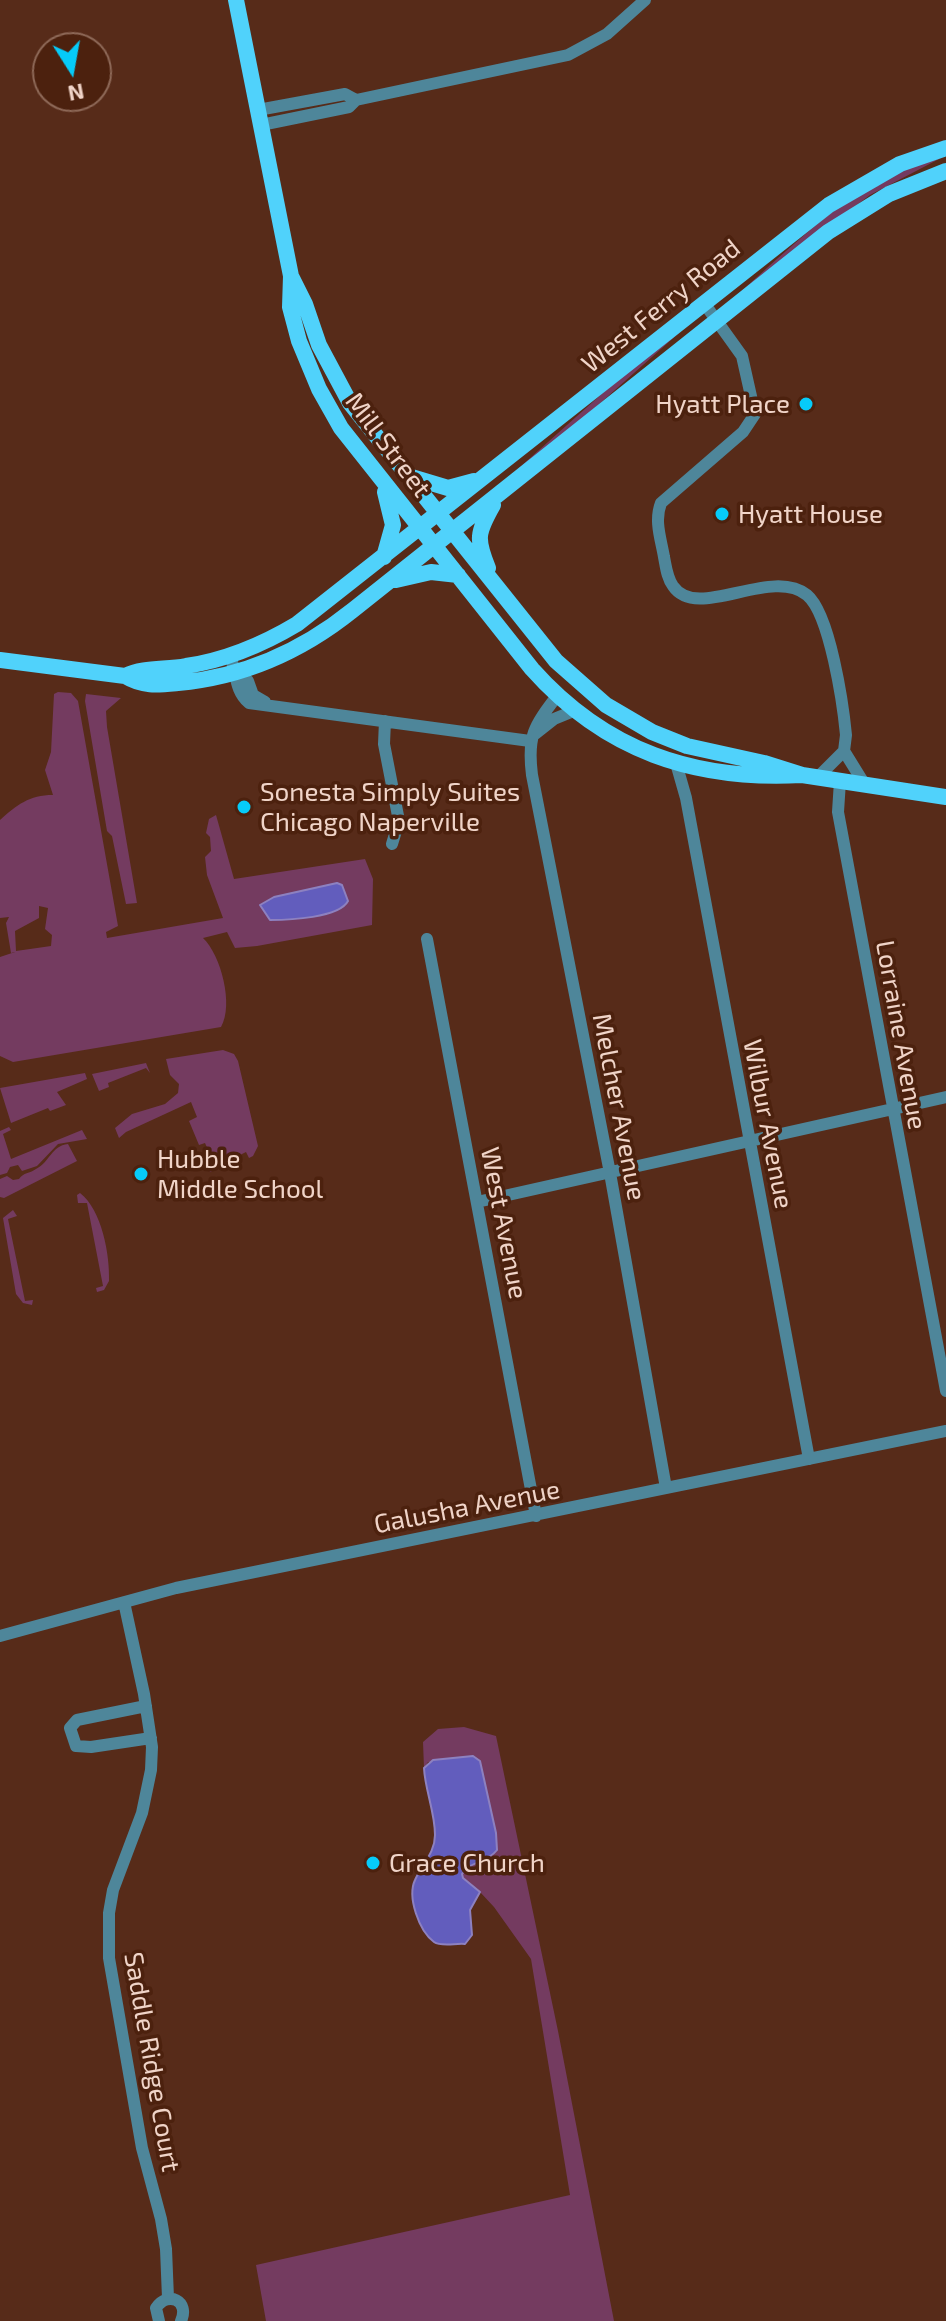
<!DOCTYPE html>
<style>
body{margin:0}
#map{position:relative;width:946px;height:2321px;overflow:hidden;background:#572b19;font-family:"Exo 2",sans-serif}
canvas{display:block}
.north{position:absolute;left:32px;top:32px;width:80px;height:80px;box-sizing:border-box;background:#4c210e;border:2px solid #8e6958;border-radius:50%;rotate:169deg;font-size:22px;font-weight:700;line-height:32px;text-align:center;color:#f0d4c8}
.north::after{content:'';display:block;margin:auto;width:28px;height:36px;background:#06cbf9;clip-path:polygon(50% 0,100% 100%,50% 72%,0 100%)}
</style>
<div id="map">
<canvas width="946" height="2321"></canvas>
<div class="north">N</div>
</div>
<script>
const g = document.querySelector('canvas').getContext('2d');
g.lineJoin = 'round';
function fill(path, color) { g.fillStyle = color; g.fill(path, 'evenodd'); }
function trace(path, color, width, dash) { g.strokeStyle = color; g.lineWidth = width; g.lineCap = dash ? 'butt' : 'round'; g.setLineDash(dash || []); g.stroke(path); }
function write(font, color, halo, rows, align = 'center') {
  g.font = font + ' "Exo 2",sans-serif'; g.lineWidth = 7; g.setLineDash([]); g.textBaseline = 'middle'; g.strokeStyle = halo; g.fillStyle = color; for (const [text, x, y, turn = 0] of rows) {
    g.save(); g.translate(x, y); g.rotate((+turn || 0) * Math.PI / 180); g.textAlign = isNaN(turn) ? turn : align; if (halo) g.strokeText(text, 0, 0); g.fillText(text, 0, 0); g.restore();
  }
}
fill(new Path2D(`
 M941,158l-71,37 -133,100c44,-39 89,-83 140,-114 20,-11 43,-17 64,-23z
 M680,332l-120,107 -50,37 104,-93z
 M58,692l13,1 7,8 40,225 -12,6 1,6 116,-20 -16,-43 -2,-18 6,-6 -1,-14 -4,-4 3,-14 7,-4 18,64 131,-20 8,20 -1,46 -115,21 -22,2 -8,-16 -24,6c18,17 31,67 18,89l-208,35 -13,-6v-99l15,-5 -4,1 -5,-30 3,-6 -9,1v-98c17,-15 29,-25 53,-25l-8,-25 6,-18 3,-58zM337,883l-3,29 -53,8 -7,-23zM39,906l9,2 -3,21 7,6 -1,11 -35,5 -1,-20 24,-13z
 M86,694l35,4 -15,13 1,16 30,176 -11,1 -14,-68 -5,-5 -22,-130z
 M223,1050l11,4 4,7 20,85 -5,10 -4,2 -3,-6 -10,5 -1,5 -25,10 -7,-18 6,-2 -4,-9 -6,2 -10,-24 8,-4 -6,-15 -65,30 -7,6 -4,-10 17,-14 33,-10 13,-11 1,-9 -9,-9 -4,-16z
 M146,1063l4,10 -4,-5 -38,15 1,4 -10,4 -7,-17z
 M85,1073l2,6 -30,13 9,13 -16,6 -2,-3 -37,15 -11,-35z
 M9,1127l2,3 -8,4 8,25 71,-29 5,9 -29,5 -21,22 -15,5 -4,-6 -8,2 -3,6 -7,2v-44z
 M68,1144l9,17 -73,37 -4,-1v-18l7,-3 6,4 6,-1c5,-7 10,-5 17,-10 14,-7 15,-23 32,-25z
 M80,1193c22,17 30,62 29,88l-5,9 -7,2 -1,-4 7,-2 -16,-83h-9l-1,-8z
 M13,1210l4,6 -9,3 17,82 8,-1 -1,5 -9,-2 -7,-9 -13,-76z
 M464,1727l32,9 62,295 56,290h-348l-10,-56 314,-70 -39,-236 -37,-52 -14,-15 -17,-14 -1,-4c9,-14 24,-10 35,-24l-1,-17 -16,-72 -52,1 -4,6 -1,-26 15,-13z`), '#743b60');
const water = new Path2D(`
 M337,883l5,2 6,16c-9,17 -59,19 -78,19l-10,-15 14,-8z
 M473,1756l7,5 16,72 1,17c-11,14 -26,10 -35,24l1,4 17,14 -10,18 2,25 -7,9c-9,-1 -24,3 -31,-2 -15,-11 -27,-45 -19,-62 7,-16 20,-27 20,-45 0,-23 -10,-45 -11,-67l9,-8z`);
fill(water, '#625dbd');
trace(water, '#8d81c0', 2);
trace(new Path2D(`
 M258,110l87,-16 11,6
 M261,125l88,-18 7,-7 212,-45 39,-21 38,-34
 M704,303l38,53 13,58 -12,18 -82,71c-7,18 0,36 3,54 2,10 3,21 9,29 24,36 98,-20 134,9 23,19 36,109 39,140l-2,16 -26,26
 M230,656c7,17 4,34 19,47l281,38
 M237,672l11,9 5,14 12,7
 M557,696c-23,30 -30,40 -25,79l78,398 56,315
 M385,721l-1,23 15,77 -7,23
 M535,734l19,-15 22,-9
 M844,751l21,34
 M676,763l10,35 123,661
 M840,781l-2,31 108,579
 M427,939l109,577
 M477,1202l469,-105
 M124,1602l20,92 8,53 -1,23 -9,43 -29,77 -4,23v45l33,190 19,71 5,30 2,49
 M0,1636l176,-48 770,-157
 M146,1706l-69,14 -7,8 6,18 15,1 60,-9
 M159,2321l-3,-13c12,-18 34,-7 25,13`), '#4e869a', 12);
trace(new Path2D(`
 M236,0l55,276 -1,31 9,34 20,48 22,39 191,241c73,82 162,112 270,106
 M292,278l13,26 14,41 31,58 206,258 50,44 46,27 35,14 77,17 38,12 144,22
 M408,476l40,12 26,-7
 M384,557l9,-32 -8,-33
 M488,568c-12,-29 -11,-35 5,-63
 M396,580l35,-8 27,3
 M0,660l125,16c18,11 33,9 53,7 66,-6 124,-32 175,-73l475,-378 61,-38 57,-23
 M125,676c19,-9 40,-6 61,-10 40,-6 76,-21 111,-42l532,-419 71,-41 46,-16`), '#50d2fb', 16);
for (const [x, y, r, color] of [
 [806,404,8,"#06cbf9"],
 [722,514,8,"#06cbf9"],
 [244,807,8,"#06cbf9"],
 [141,1174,8,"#06cbf9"],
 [373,1863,8,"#06cbf9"]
]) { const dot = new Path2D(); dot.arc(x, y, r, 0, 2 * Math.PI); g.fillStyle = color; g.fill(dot); trace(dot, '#4c210e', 3); }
write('26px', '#f0d4c8', '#4c210e', [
 ["West Ferry Road",661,306,-39],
 ["Mill Street",388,445,53],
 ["Lorraine Avenue",901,1035,80],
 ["Melcher Avenue",619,1107,79],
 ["Wilbur Avenue",768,1124,79],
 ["West Avenue",504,1223,79],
 ["Galusha Avenue",467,1507,-11],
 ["Saddle Ridge Court",152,2062,80]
]);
write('26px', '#f0d4c8', '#4c210e', [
 ["Hyatt Place",790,404,"right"],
 ["Hyatt House",738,514],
 ["Sonesta Simply Suites",260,792],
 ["Chicago Naperville",260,822],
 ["Hubble",157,1159],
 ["Middle School",157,1189],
 ["Grace Church",389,1863]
], 'left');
</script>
